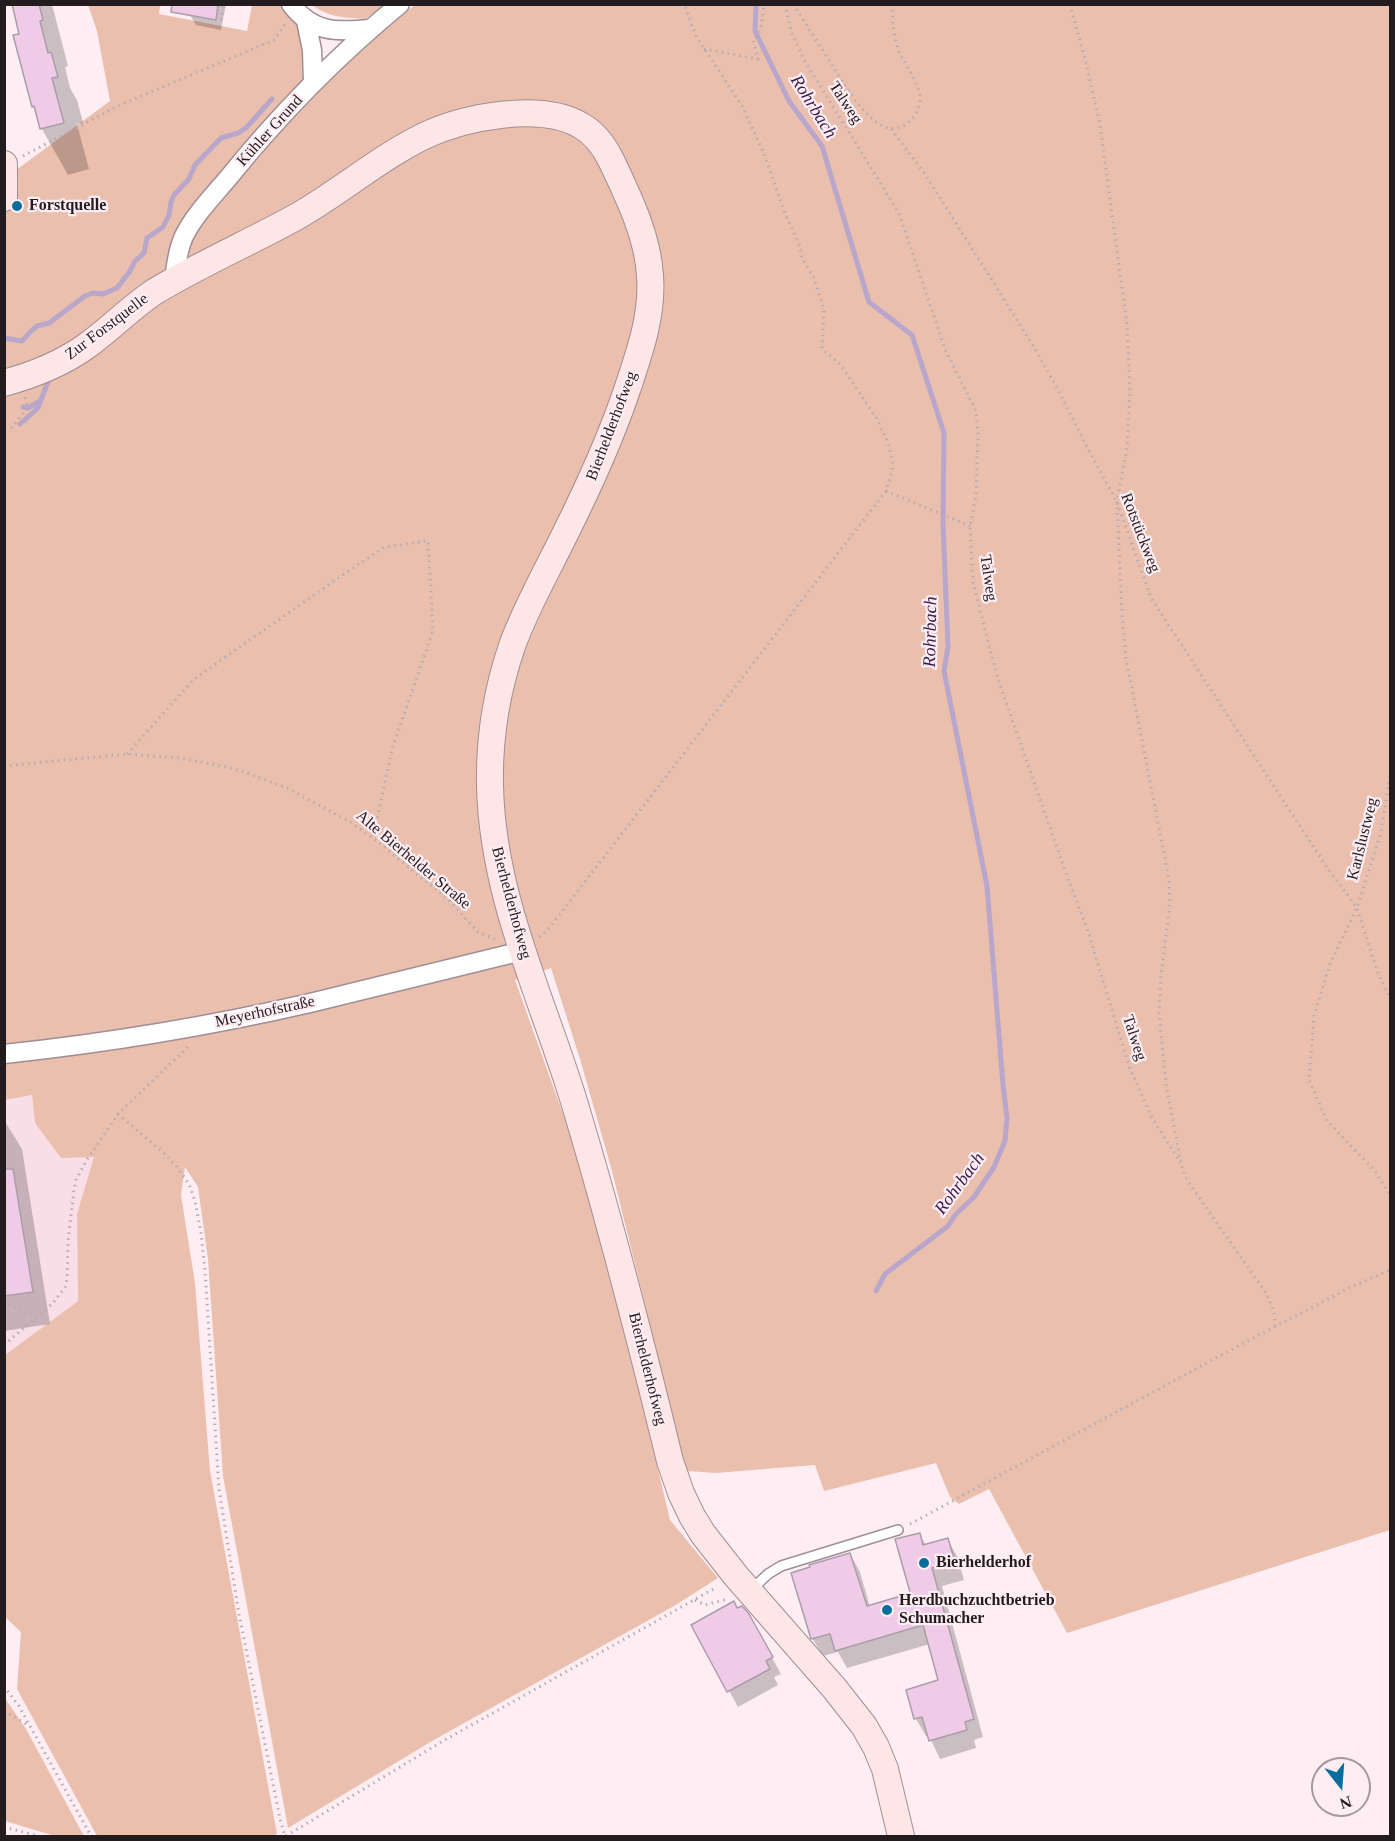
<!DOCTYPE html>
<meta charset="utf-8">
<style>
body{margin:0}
#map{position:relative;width:1395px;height:1841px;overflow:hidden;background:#feeef3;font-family:"Times New Roman",serif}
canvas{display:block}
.frame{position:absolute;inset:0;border:6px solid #231c1f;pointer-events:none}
.north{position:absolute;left:1311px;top:1757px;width:60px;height:60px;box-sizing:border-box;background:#feeef3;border:2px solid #a69a9e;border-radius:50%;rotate:163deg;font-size:16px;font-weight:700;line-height:24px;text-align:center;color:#231c1f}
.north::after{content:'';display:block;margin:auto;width:21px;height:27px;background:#096e9c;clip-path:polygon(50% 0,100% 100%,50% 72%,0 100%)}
</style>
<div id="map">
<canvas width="1395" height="1841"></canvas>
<div class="frame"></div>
<div class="north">N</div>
</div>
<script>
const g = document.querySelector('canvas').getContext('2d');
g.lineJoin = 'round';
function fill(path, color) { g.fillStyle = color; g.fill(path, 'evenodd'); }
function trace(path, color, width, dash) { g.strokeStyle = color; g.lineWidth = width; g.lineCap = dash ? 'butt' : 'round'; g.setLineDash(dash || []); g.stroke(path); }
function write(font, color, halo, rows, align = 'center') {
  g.font = font + ' "Times New Roman",serif'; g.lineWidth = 4.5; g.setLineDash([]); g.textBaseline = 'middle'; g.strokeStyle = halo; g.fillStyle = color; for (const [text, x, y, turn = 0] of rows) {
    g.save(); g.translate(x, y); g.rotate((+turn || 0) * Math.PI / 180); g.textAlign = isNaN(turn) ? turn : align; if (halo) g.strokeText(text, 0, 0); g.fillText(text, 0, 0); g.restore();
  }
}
fill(new Path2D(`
 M32,1095l3,28 59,34 -17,58 1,86 -73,54v-255z`), '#f9dee7');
fill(new Path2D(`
 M88,5h72l-1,9 88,17 5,-26h30l19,20 8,55 36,-20 70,-55h975v1525l-323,103 -78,-144 -30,15 -9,-7 -14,-34 -112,28 -9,-26 -99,8 -30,-2 -74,-300 -32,-112 -29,-91 -36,12 67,187 40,151 48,202 48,58 -44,28 -242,135 -144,87 -65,-352 -15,-217 -10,-72 -13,-20 -4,28 14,88 15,188 67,363 -4,2h-176l-80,-147 4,-57 -16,-15v-262l73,-54 -1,-87 17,-57 -33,1 -26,-35 -3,-28 -27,5 -1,-910 12,-20 94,-69 -13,-70z
 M312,5h72l-19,14c-19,-1 -38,-2 -53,-14z
 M4,1697l22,32 58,107h-29l-50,-15z`), '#ebbfad');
fill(new Path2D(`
 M13,4h38l2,4 15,58 -3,1 5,21 7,12 6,23 -6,1 12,45 -21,6 -26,-46 -4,-15 -5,-8 -12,-71z
 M192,4h34l-5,26 -25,-5 -6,-10z
 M4,1120l18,29 28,175 -46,7z
 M919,1534l7,11 22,-5 10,18 6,22 -22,6 41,151 -9,3 2,8 -36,11 -11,-23h-3l-10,-17 -9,-28 33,-10 -10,-37 -83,24 -9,-16 -15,4 -11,-18 38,-84 10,18 10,35 42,-14z
 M693,1625l65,7 23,42 -7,3 4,8 -40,22z`), '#0003');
trace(new Path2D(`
 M756,4l-1,27 14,29 20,41 33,45 47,156 43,33 32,98 -1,91 5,123 -4,24 43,215 16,199 4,33 -2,23 -11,26 -20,30 -19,18 -7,11 -63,48 -9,17
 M4,338l18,3 9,-10 6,-5 12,-3 36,-27 8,-3 10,1 14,-6 13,-17 5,-10 9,-8 3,-15 16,-11 6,-12 2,-13 3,-7 15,-16 6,-14 26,-27 17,-5 8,-5 26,-29
 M23,407l5,1 12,-7
 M20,424l18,-16 12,-32`), '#b9a6cb', 5);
const building = new Path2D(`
 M12,4h27l4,16 -3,1 8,32 3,-1 7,25 -6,1 12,45 -24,6 -6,-23 -2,1 -19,-72 6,-1z
 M172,4h46l-2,16 -45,-8z
 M4,1169h9l20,123 -29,4z
 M920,1533l3,12 25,-7 7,24 -23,6 42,151 -9,3 2,8 -38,11 -7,-24 -8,2 -8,-29 32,-10 -15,-55 -88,26 -5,-17 -19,5 -20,-66 19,-6 -1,-2 41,-12 17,53 37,-11 6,-3 -15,-53z
 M734,1601l3,7 5,-2 7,8 24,43 -7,4 4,8 -43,23 -36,-67z`);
fill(building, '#efcbe8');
trace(building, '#ab9da9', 1.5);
const lane = new Path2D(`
 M751,1590l17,-16 13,-8 117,-36`);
const street = new Path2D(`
 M291,4c21,29 46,28 79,25
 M306,21l6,29 1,33
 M174,280c2,-15 4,-31 10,-44 11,-22 30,-41 45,-59 51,-63 108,-121 171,-173
 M4,1054c103,-11 206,-28 306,-51 71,-17 141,-35 212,-52`);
const secondary = new Path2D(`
 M4,164v34
 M4,383c29,-8 57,-19 81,-36 24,-17 44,-38 69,-55 46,-28 95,-49 142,-75 44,-25 83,-59 128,-81 40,-19 116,-34 156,-11 15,8 24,21 31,35 17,36 37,76 39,116 3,38 -10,75 -22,111 -17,51 -39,99 -63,147 -18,37 -39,73 -53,112 -15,44 -23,92 -22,139 2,109 50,208 82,310 37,121 68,243 98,366l11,32 11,23 11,18 33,42 99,113 29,37 12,21 9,22 16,67`);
trace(lane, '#a08e94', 12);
trace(street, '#a08e94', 21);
trace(secondary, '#a08e94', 28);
trace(new Path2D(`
 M785,4l6,27 13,29 74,119 22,37 45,133 31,62 2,22 -2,63 -6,30 3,56 13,52 14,51 67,191 20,52 42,138 22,50 29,46
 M793,4c13,20 25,39 37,58 14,22 27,46 48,61 8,6 17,7 25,3 10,-5 16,-16 17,-26 0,-17 -13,-32 -20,-46 -7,-16 -7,-33 -8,-50
 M1070,4l16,59 14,62 27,200 3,67 -3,56 -10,54 5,111 4,45 43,221 1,24 -9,73 -2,37 7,71 15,79 3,11 5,9 77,110 8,18 1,15
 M221,20l3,-16
 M704,49l54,10 -5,-19 8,-11 3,-25
 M891,129l34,45 109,173 22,39 31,61 30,55 34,96 175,268 31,42 22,68 11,21
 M23,156l97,-51 154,-65 11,-16
 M11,428l17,-20 -3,-11
 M886,491l84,35
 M127,754l67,-75 147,-103 44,-29 43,-6 5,90 -41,118 -19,89
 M4,766l123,-12 52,4 48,9 20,6 42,16 61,33 23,16 76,62 29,32 17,7
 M1390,776l-9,56 -24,76 -27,56 -16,52 -5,64 18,41 47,49 16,24
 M539,937l8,-6 339,-440 7,-24 -4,-22 -12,-26 -36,-54 -19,-16 2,-40 -10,-31 -12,-20 -3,-14 -13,-28 -23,-65 -21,-45 -46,-70 -12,-32
 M118,1114l47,40 12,13 12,17 6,17 6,32 4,37 14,219 20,125 41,205 5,17
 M4,1301l33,16
 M4,1345l49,-42 12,-16 2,-8 1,-38 6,-51 2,-10 12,-22 30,-44 72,-69
 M910,1524l328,-178 113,-59 39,-17
 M695,1600l10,5 23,-6
 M4,1686l15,20 72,130
 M4,1711l24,14
 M4,1827l35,9
 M286,1836l157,-95 274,-154`), '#b8abaf', 3, [1.5, 4.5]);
trace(lane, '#fff', 9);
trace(street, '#fff', 18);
trace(secondary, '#fee6e6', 26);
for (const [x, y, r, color] of [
 [17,206,6,"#096e9c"],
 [924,1563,6,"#096e9c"],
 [887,1610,6,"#096e9c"]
]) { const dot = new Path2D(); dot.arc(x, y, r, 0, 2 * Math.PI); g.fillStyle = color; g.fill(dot); trace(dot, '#feeef3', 2); }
write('16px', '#231c1f', '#feeef3', [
 ["Talweg",845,103,57],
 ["Kühler Grund",270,131,-48],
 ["Zur Forstquelle",107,327,-37],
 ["Bierhelderhofweg",612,426,-69],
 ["Rotstückweg",1140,533,69],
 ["Talweg",988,578,82],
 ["Karlslustweg",1363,839,-76],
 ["Alte Bierhelder Straße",413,860,40],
 ["Bierhelderhofweg",511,903,75],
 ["Meyerhofstraße",265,1012,-12],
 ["Talweg",1134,1038,72],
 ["Bierhelderhofweg",647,1369,76]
]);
write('bold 16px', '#231c1f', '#feeef3', [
 ["Forstquelle",29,206],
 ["Bierhelderhof",936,1563],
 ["Herdbuchzuchtbetrieb",899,1601],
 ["Schumacher",899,1619]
], 'left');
write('italic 18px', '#381d4c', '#feeef3', [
 ["Rohrbach",813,107,58],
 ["Rohrbach",931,632,-89],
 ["Rohrbach",960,1184,-54]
]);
</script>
